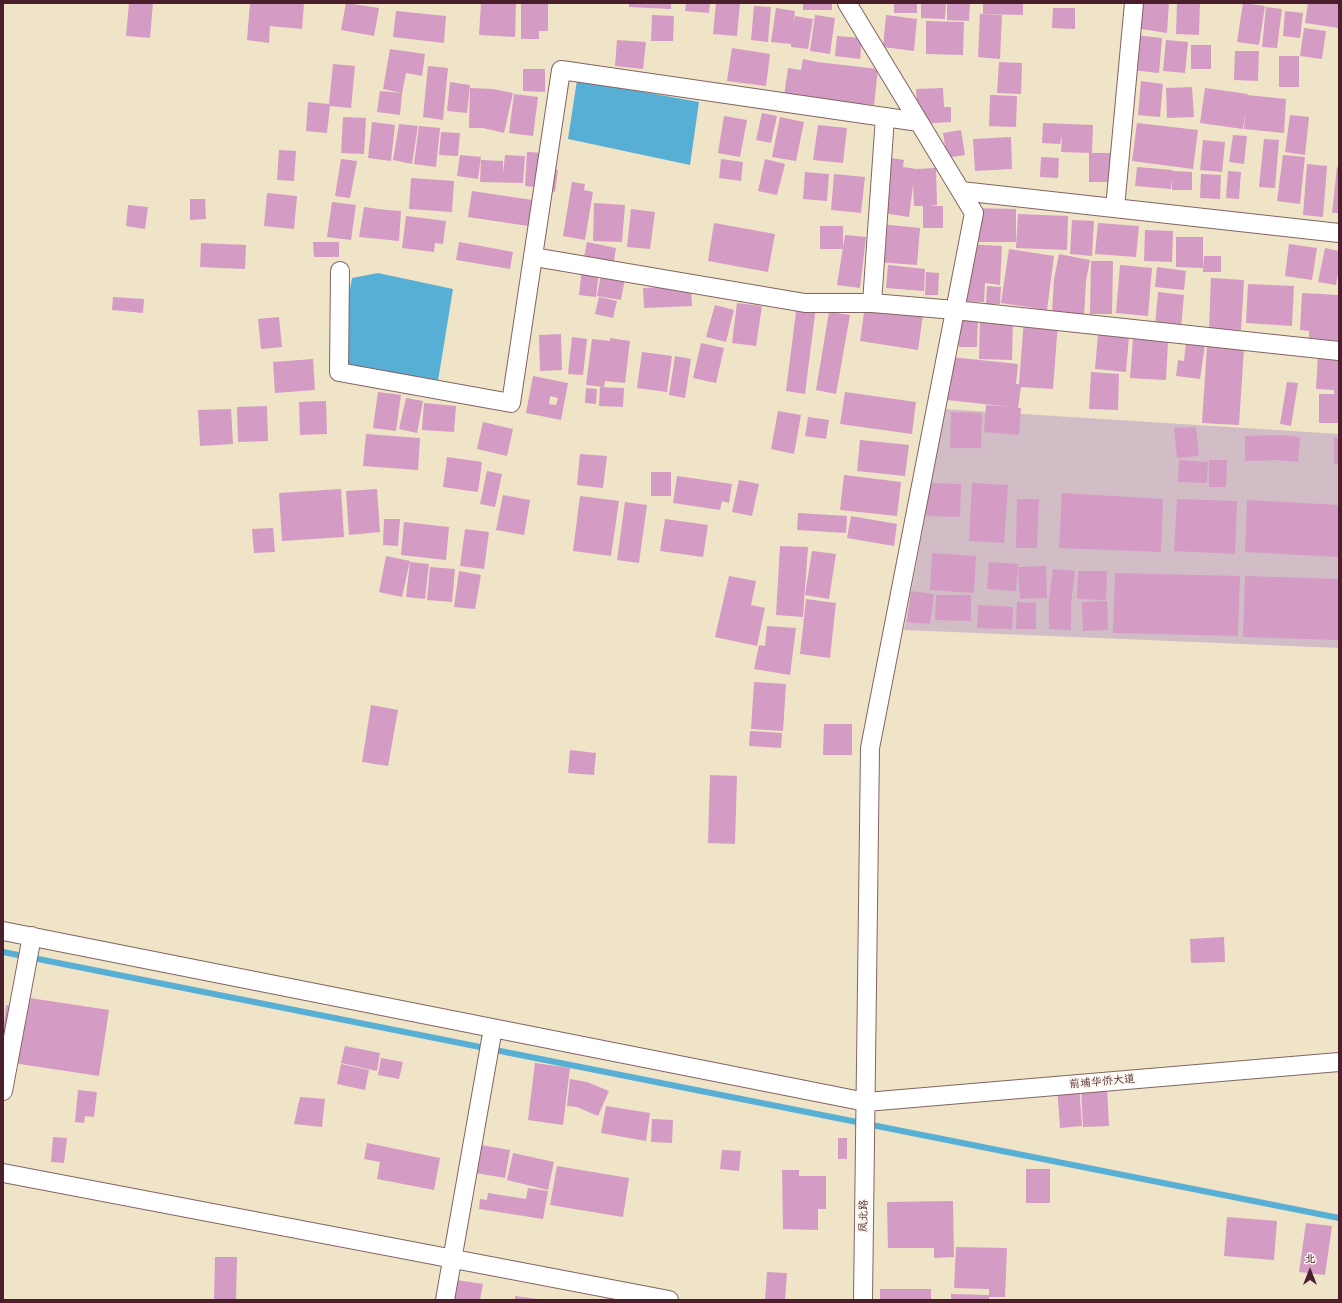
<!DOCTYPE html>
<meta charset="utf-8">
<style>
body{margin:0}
#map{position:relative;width:1342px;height:1303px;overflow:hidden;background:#efe4c7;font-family:Pangolin,"LXGW WenKai TC",sans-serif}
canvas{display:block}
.frame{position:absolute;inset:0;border:4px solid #4a1f2b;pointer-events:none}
.north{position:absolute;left:1290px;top:1251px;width:40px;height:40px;-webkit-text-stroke:3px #fbf7ec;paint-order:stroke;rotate:0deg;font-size:11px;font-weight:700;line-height:16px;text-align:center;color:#4a1f2b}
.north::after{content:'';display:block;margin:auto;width:14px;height:18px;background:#4a1f2b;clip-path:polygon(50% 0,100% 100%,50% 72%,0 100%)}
</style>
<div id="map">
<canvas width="1342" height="1303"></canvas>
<div class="frame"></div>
<div class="north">北</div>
</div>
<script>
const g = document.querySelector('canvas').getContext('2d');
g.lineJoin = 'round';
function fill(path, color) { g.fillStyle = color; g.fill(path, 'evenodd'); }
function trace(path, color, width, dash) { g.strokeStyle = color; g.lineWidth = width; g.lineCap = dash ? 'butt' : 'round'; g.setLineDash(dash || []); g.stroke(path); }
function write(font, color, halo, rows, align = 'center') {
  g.font = font + ' Pangolin,"LXGW WenKai TC",sans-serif'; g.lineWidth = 3.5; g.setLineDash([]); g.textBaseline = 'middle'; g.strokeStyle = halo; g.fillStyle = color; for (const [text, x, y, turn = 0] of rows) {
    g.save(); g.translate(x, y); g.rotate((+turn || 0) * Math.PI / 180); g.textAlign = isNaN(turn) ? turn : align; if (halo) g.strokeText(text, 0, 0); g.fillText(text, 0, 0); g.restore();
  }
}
fill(new Path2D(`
 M945,409l394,25v214l-435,-18z`), '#d2bdc7');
fill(new Path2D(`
 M577,80l122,22 -9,63 -122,-26z
 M378,273l75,16 -16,98 -79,-18 -12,-7 -1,-47 7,-37z`), '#58afd5');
trace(new Path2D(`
 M3,952l1336,266`), '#58afd5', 6);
fill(new Path2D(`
 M129,3h24l-3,35 -24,-2z
 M250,3h54l-2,26 -32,-3 -1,17 -22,-3z
 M346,3l33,5 -5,28 -33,-6z
 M481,3h35l-1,34 -36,-2z
 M521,3h27v28h-9v8h-18z
 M629,3h42v6l-42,-2z
 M686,3h24l-1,10 -24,-2z
 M716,3h24l-3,33 -24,-2z
 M803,3h29v7h-29z
 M894,3h23v10h-23z
 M921,3h25l-1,16 -24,-1z
 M947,3h23l-1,18 -22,-1z
 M983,3h40v12l-40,-1z
 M1130,3h39l-2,30 -39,-6z
 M1177,3h23l-1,32 -23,-1z
 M1243,3l22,3 -6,39 -22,-3z
 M1308,3h31v25l-34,-5z
 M754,6l17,1 -3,35 -17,-2z
 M1266,7l16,2 -5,39 -15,-1z
 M776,8l19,3 -2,19 2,-14 18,3 -5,30 -17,-2v-3l-20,-2z
 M1053,8h22v21l-23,-1z
 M396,11l50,5 -2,27 -51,-6z
 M1285,11l18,2 -3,25 -17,-2z
 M980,14l22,1 -2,44 -22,-2z
 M652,15l22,1 -1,25h-22z
 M815,15l20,3 -5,36 -20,-3z
 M886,15l31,4 -3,32 -31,-4z
 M926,21l38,1 -1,33 -37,-1z
 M1304,28l22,3 -4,28 -22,-3z
 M1125,34l37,4 -3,35 -38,-4z
 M837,36l25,2 -2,21 -25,-3z
 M617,40l29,2 -3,27 -28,-3z
 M1166,40l22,2 -3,31 -22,-2z
 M1191,45h20v24h-20z
 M732,48l38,6 -4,32 -39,-5z
 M390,49l35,5 -3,22 -16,-3 -4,20 -19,-4z
 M1235,51h24l-1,30 -24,-1z
 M1279,56h20v31h-20z
 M803,59l14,3 61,7 -4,36 -90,-9 4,-28 13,2z
 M999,62l23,1 -1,31 -24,-1z
 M333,64l22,2 -4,42 -21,-2 -3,27 -21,-2 2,-29 21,2z
 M428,66l20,2 -5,52 -20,-3z
 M523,69h22v23l-22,-1z
 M1141,81l22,3 -3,33 -22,-2z
 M450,82l20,3 -3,28 -20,-2z
 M1192,87l2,30 -27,1 -1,-30z
 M470,88l23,1 20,4 -9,40 -21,-5h-14z
 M943,88l1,19h7v15l-33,2 -2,-35z
 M1205,88l43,6 -1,1 39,4 -2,34 -40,-4 1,-17 -2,17 -43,-6z
 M380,91l22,2 -2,22 -23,-3z
 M514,94l24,3 -5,39 -24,-3z
 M990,95l27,1 -1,31 -27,-1z
 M762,113l15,3 -6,27 -15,-3z
 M1290,115l19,2 -4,38 -20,-3z
 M724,116l23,4 -7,37 -22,-4z
 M343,117l23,1 -2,36 -23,-1z
 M780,117l24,5 -8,39 -24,-4z
 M372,122l23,3 -4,36 -23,-3z
 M1043,123l50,2 -1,28h22l-1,29h-24v-29l-28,-1 1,-16 -2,8 -18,-1z
 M1137,123l61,7 -5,39 -61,-8z
 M399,124l19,2 -6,38 -19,-4z
 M818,125l29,3 -4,35 -30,-3z
 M419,126l21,2 -4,39 -22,-3z
 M961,130l4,25 -18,3 -4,-25z
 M441,132l19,1 -2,23 -19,-1z
 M1233,135l14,1 -3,28 -15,-2z
 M1011,137l1,32 -37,2 -2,-32z
 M1264,139l15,1 -4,48 -16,-1z
 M1203,140l22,2 -3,30 -22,-2z
 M279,150l17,1 -2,30 -17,-1z
 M527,152l18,1 -1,15 14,2 -3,22 -13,-2v-2l-17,-2z
 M460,155l21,2 -3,22 -21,-3z
 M505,155l20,1 -2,27 -43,-1 1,-22 22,1v13z
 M1283,155l22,2 -5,47 -23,-3z
 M885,157l19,3 -1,7 13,2 20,-1 1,37 -8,1h14v22h-20v-22h-9l-1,-21 -4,32 -32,-5z
 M1041,157l18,1 -1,20 -18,-1z
 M341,159l16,2 -7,37 -15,-2z
 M721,159l22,3 -2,19 -22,-3z
 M765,159l20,5 -8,31 -19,-4z
 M1307,164l20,2 -4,51 -20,-2z
 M1137,167l35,3v1l20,1v18h-20v-11l-1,10 -36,-3z
 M1337,167l2,1v45h-7z
 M1228,171l13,1 -2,27 -13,-1z
 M805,172l24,2 -2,27 -24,-2z
 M834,174l31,3 -4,36 -30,-3z
 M1201,174l20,1 -1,24 -20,-1z
 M411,178l43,3 -2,31 -43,-3z
 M572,182l13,2 -1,6 9,2 -8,48 -22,-4z
 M472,191l67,10 -4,26 -67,-10z
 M267,193l30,3 -3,33 -30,-3z
 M190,199h15l1,20 -16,1z
 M332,202l24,3 -5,35 -24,-3z
 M594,203l31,2 -3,37 -29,-1z
 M128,205l20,2 -3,22 -19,-3z
 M364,207l22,3 15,1 -2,30 -40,-4z
 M968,208l48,1v33h-48z
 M631,209l24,3 -5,37 -23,-2z
 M1018,214l50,2 -1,34 -51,-2z
 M406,216l40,5 -3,23 -8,-1 -1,9 -32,-4z
 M1072,220l22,1 -2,35 -22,-2z
 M714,223l61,11 -7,38 -60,-11z
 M1098,223l41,3 -3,31 -41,-3z
 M880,224l40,4 -3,37 -40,-3z
 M820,226h23v23h-23z
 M1145,230l28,1 -1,31 -28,-1z
 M845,235l21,2 -6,51 -23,-3z
 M1176,237h27v31l-27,-1z
 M313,242h26v15h-25z
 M459,242l54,10 -3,17 -54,-9z
 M587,242l29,6 -3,19 -30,-5z
 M201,243l45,2 -1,24 -45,-2z
 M964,244l38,2 -2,39 -15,-2 -1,19 -24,-1z
 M1289,244l28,4 -5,32 -27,-4z
 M1325,248l14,3v17l-3,17 -18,-3z
 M1009,249l45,7 -7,54 -46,-7z
 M1059,254l31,6 -4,21 -2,35 -32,-2 2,-35z
 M1204,256h17v16h-18z
 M1091,261h22l-1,53h-22z
 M888,265l37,4 -1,22 -38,-3z
 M1120,265l32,3 -4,48 -32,-3z
 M1157,267l29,4 -2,19 -29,-3z
 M582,268l17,2 -3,27 -17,-2z
 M926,272l13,1 -1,22h-13z
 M601,274l24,4 -4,22 -24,-4z
 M1211,278l33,2 -3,50 -32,-1z
 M1248,284l46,2 -2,40 -46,-3z
 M691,286l1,20 -48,2 -1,-20z
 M987,286l14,1 -1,17h-14z
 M1158,292l26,3 -3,33 -26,-3z
 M1302,293l37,2v46l-30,-3v-7l-9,-1z
 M113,297l31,2 -1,14 -31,-3z
 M599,297l18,4 -4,17 -18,-4z
 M737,303l25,3 -6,40 -24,-3z
 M797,304l19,2 -11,88 -19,-3z
 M715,305l19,5 -8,32 -20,-5z
 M865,306l58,9 -5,35 -58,-9z
 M829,312l21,3 -14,79 -20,-4z
 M960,316l18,1 -1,30h-18z
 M279,317l3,30 -21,2 -3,-30z
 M980,318l33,2 -1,40 -33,-1z
 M1024,319l34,3 -5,67 -32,-2 -3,21h3l-2,27 -35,-3 2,-27 25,2 -64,-7 4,-43 67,7 -2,20h3z
 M561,334l1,36 -22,1 -1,-36z
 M1098,334l31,2 -3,36 -31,-3z
 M572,337l15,2 -4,36 -15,-1z
 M610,338l20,3 -5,42 -20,-2 -1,6 -18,-2 6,-46 18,2z
 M1133,339l35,3 -2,38 -36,-2z
 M1186,342l19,3 -5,34 -24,-3 2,-16 6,1z
 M701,343l23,5 -8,35 -23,-5z
 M1207,346l37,3 -5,76 -37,-2z
 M642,352l30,4 -5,36 -30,-4z
 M1318,354l21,2v67h-20v-29h15v-4l-18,-1z
 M675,356l16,3 -6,39 -16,-3z
 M313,359l2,31 -40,3 -2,-31z
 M1091,372l28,2 -1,36 -29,-1z
 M533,376l35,7 -7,37 -35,-7zM550,396l8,2 -2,7 -7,-1z
 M1287,382l11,1 -7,43 -11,-2z
 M600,387l24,1 -1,19 -24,-1z
 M586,388l11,1 -1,15 -11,-1z
 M378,392l23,3 -5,36 -23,-3z
 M845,392l71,10 -4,32 -72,-10z
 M406,398l17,3 -6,32 -18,-4z
 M326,401l1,33 -27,1 -1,-33z
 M424,403l32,3 -2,26 -32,-2z
 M267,406l1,35 -30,1 -1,-35z
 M231,409l2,35 -33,2 -2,-36z
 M778,411l23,4 -7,39 -23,-5z
 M951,412l31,1 -1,35h-31z
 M808,417l21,3 -3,19 -21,-3z
 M483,422l30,7 -6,27 -30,-7z
 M1196,427l3,29 -22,2 -3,-30z
 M366,434l54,4 -2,32 -55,-4z
 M1280,435l20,2 -2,25 -20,-2 -33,1v-25z
 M1334,438h5v26h-5z
 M860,440l49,5 -4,31 -48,-5z
 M580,454l27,2 -4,32 -26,-3z
 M447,457l35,5 -4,30 -35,-5z
 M1179,460l29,2 -1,21 -29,-1z
 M1209,460h18l-1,27h-17z
 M487,471l15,3 -7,33 -15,-3z
 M651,472h20v24h-20z
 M844,475l57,7 -4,34 -57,-6z
 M677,476l55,8 -3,19 -7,-2 -2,9 -47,-7z
 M739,480l20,4 -7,32 -20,-4z
 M927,483l34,1 -1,33 -34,-1z
 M972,483l36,2 -4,58 -35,-2z
 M341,489l3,48 -62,4 -3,-48z
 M377,489l3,43 -31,3 -3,-44z
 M1062,493l101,6 -2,53 -102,-4z
 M503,495l27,5 -6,35 -28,-5z
 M580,496l39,5 -8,55 -38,-5z
 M1017,499h22l-2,49h-21z
 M1177,499l60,2 -2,53 -61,-3z
 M1247,500l92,5v52l-94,-5z
 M625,502l22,3 -8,58 -22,-3z
 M798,513l49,3 -1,17 -49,-3z
 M851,516l46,8 -3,22 -47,-8z
 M384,519h16l-2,27 -15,-1z
 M665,519l43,6 -5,32 -43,-6z
 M404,522l45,5 -3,33 -45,-5z
 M273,528l2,24 -21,1 -2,-24z
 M465,529l24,3 -5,37 -24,-3z
 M780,546l28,1 -5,70 -27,-2z
 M812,551l24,3 -7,45 -24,-4z
 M932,553l44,3 -2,37 -44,-3z
 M386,556l24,5 -8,36 -23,-5z
 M410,562l19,2 -4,35 -19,-2z
 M989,562l29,2 -2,27 -29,-2z
 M1046,566l1,32 -27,1 -2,-32z
 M430,567l25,2 -3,33 -25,-2z
 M1053,569l22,2 -4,32v27l-22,-1v-30z
 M459,571l22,4 -6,34 -21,-2z
 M1078,571h29l-1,29 -29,-1z
 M1115,573l125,3 -2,60 -125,-3z
 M729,576l27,5 -5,24 14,3 -8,38 -42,-9z
 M1245,576l94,3v61l-96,-3z
 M911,591l23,3 -4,30 -23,-2z
 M936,595h35v26l-36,-1z
 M806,599l30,4 -6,55 -30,-4z
 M1107,601l1,29 -25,1 -1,-29z
 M1017,602l19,1v26h-20z
 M978,605l35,2 -1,22 -35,-1z
 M767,626l29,2 -6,47 -36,-6 5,-24 6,1z
 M754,682l32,2 -3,47 -32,-2z
 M371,705l27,5 -10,56 -26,-4z
 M824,724h28v31h-29z
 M750,731l32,2 -1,15 -32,-2z
 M570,750l26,3 -2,22 -26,-2z
 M710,775l27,1 -2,68 -27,-1z
 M1224,937l1,25 -34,1 -1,-24z
 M23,997l86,13 -10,66 -86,-13z
 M6,1005l11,2 -4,28 -10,-1z
 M345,1046l35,7 -3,18 -36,-8z
 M381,1058l22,4 -4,17 -21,-4z
 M535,1063l35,5 -7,57 -35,-5z
 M341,1064l28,6 -4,20 -28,-6z
 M570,1079l17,3 22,9 -11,25 -21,-9 -10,-1z
 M1079,1085l3,41 -22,2 -3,-41z
 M1107,1086l2,40 -26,1 -2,-40z
 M78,1090l19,2 -3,25 -9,-1 -1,7 -9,-1z
 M300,1097l25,2 -3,28 -28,-3z
 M606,1106l44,7 -4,28 -45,-8z
 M652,1119l21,1 -1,23 -21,-1z
 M53,1137l14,1 -3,25 -13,-1z
 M838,1138h9v21h-9z
 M367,1143l73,15 -6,32 -57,-11 3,-17 -16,-3z
 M475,1144l35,6 -5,28 -35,-6z
 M722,1150l19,1 -2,20 -19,-2z
 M513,1153l41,9 -6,28 -41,-10z
 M557,1166l72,12 -6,39 -73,-12z
 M1026,1169h24v34h-24z
 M782,1170h17v6h27v33h-8v21l-35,-1z
 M528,1188l20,3 -5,28 -64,-10 1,-10 7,1 1,-7 38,6z
 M953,1201l1,56 -20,1v-10h-46l-1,-46z
 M1227,1217l50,4 -3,39 -50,-4z
 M1306,1223l26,3 -7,49 -26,-3z
 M956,1247l51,1 -2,49h-16v3h-38v-6l38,1v-6l-35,-1z
 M215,1257h22l-1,43h-22z
 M767,1272l20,1 -2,27h-20z
 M450,1279l33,5 -3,16h-33z
 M880,1289h51v11h-51z
 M515,1296l23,3v1h-23z`), '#d49bc5');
const street = new Path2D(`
 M847,3l127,210 -104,535 -7,552
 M885,117l-13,186 83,7 384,41
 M961,191l378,42
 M1115,208l19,-205
 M534,257l271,46h67
 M340,271l-1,101 172,31 50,-333 358,52
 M3,931l863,171 473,-40
 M3,1091l29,-155
 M3,1173l666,127
 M445,1300l48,-272`);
trace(street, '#846462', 20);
trace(street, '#fff', 18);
write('11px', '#4a1f2b', '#fbf7ec', [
 ["前埔华侨大道",1102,1082,-5],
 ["凤北路",864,1216,-89]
]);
</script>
